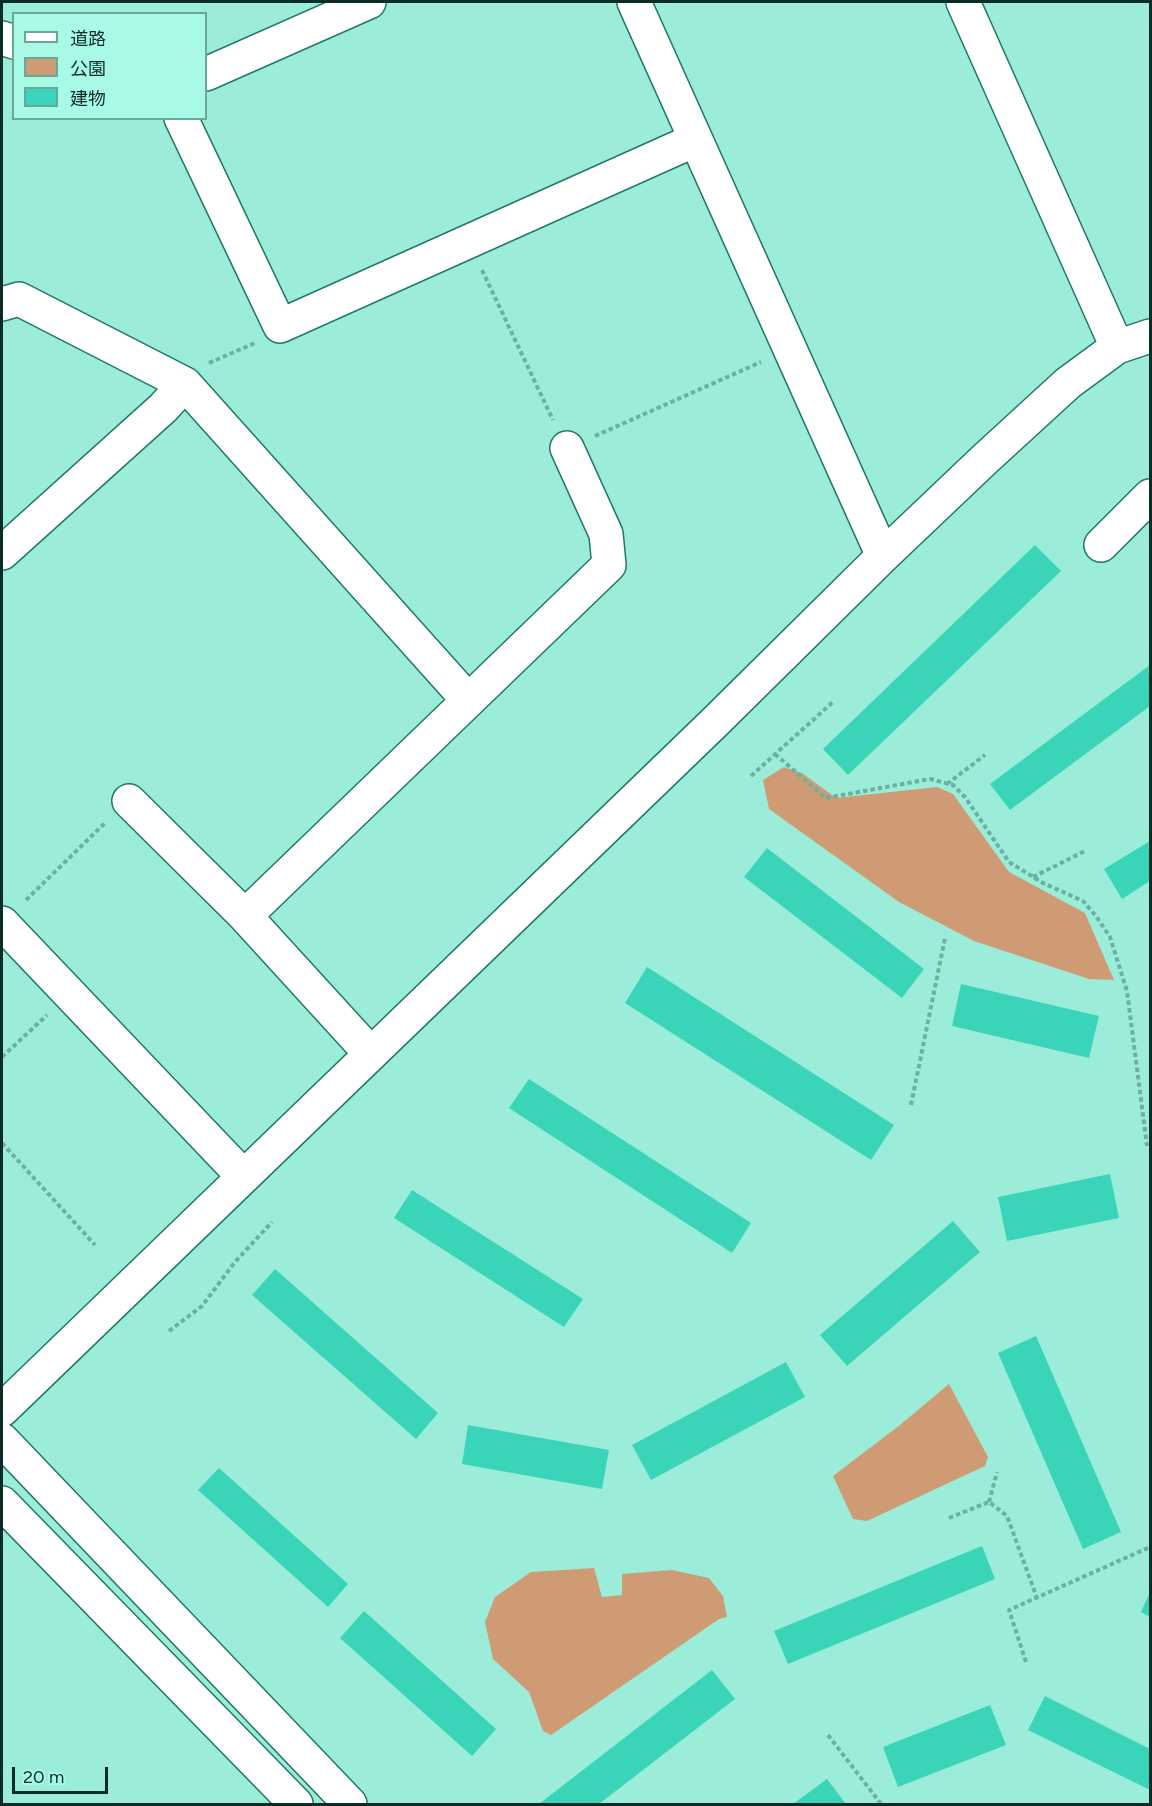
<!DOCTYPE html>
<meta charset="utf-8">
<style>
body{margin:0}
#map{position:relative;width:1152px;height:1806px;overflow:hidden;background:#9bedd9;font-family:Figtree,"Noto Sans JP",sans-serif}
canvas{display:block}
.frame{position:absolute;inset:0;border:3px solid #092d26;pointer-events:none}
.legend{position:absolute;left:12px;top:12px;width:195px;height:108px;box-sizing:border-box;background:#a8fae6;border:2px solid #68a899;margin:0;padding:8px 10px;list-style:none;font-size:18px;color:#092d26}
.legend li{display:flex;align-items:center;gap:12px;height:30px}
.legend b{width:30px;border:2px solid #68a899}
.scale{position:absolute;left:12px;top:1767px;width:96px;height:27px;box-sizing:border-box;border:3px solid #092d26;border-top:0;padding-left:8px;font-size:18px;line-height:21px;white-space:nowrap;color:#092d26;-webkit-text-stroke:4px #a8fae6;paint-order:stroke}
</style>
<div id="map">
<canvas width="1152" height="1806"></canvas>
<div class="frame"></div>
<ul class="legend">
<li><b style="height:8px;background:#fff"></b>道路</li>
<li><b style="height:16px;background:#ce9b75"></b>公園</li>
<li><b style="height:16px;background:#3ad5b8"></b>建物</li>
</ul>
<div class="scale">20 m</div>
</div>
<script>
const g = document.querySelector('canvas').getContext('2d');
g.lineJoin = 'round';
function fill(path, color) { g.fillStyle = color; g.fill(path, 'evenodd'); }
function trace(path, color, width, dash) { g.strokeStyle = color; g.lineWidth = width; g.lineCap = dash ? 'butt' : 'round'; g.setLineDash(dash || []); g.stroke(path); }
fill(new Path2D(`
 M784,767l18,6 34,25 101,-11 16,7 56,78 76,41 29,67 -25,-1 -115,-38 -75,-39 -130,-93 -6,-29z
 M949,1384l39,73 -3,9 -118,55 -14,-2 -20,-43 67,-51z
 M594,1568l8,29 20,-2v-21l50,-4 37,8 14,18 4,21 -8,2 -168,116 -8,-4 -14,-39 -36,-33 -8,-37 10,-25 36,-25z`), '#ce9b75');
fill(new Path2D(`
 M1035,545l26,26 -213,204 -25,-26z
 M1150,665v41l-140,104 -20,-26z
 M1150,841v40l-28,18 -18,-30z
 M767,848l157,121 -22,29 -158,-121z
 M647,967l247,158 -23,35 -246,-157z
 M961,984l138,32 -10,42 -137,-32z
 M529,1079l222,144 -19,30 -223,-145z
 M1110,1174l9,44 -112,23 -9,-44z
 M412,1190l171,109 -19,28 -170,-109z
 M953,1221l27,31 -133,114 -27,-31z
 M275,1269l163,144 -22,26 -164,-144z
 M1036,1336l85,196 -38,17 -85,-196z
 M786,1362l19,35 -154,83 -19,-35z
 M468,1425l141,25 -7,39 -140,-25z
 M219,1468l129,116 -20,23 -130,-117z
 M982,1546l13,33 -207,85 -14,-33z
 M1150,1592v25l-9,-5z
 M364,1611l132,118 -24,27 -132,-118z
 M712,1670l23,29 -136,105h-60z
 M1045,1696l105,53v41l-122,-60z
 M990,1705l16,40 -108,42 -15,-40z
 M827,1779l19,25h-53z`), '#3ad5b8');
const minor = new Path2D(`
 M634,2l249,554
 M963,2l154,345
 M2,38l12,4
 M206,74l163,-72
 M181,118l99,208 415,-186
 M2,304l17,-5 166,85 283,316
 M1101,545l49,-49
 M2,553l161,-145 22,-24
 M129,801l116,115 126,138
 M245,916l364,-351 -3,-31 -39,-86
 M2,923l241,253
 M2,1410l713,-688 168,-166 101,-96 84,-77 49,-36 33,-11
 M2,1440l348,364
 M2,1503l294,301`);
trace(minor, '#217868', 36);
trace(new Path2D(`
 M482,270l71,150
 M209,363l46,-20
 M595,436l166,-74
 M775,754l51,44 104,-19 23,6 12,12 44,65 34,21 40,18 13,15 14,21 17,54 20,155
 M751,776l83,-75
 M947,784l38,-29
 M1033,877l52,-26
 M26,900l80,-78
 M2,1057l45,-42
 M911,1105l34,-167
 M2,1143l93,102
 M169,1331l33,-25 33,-44 37,-40
 M989,1502l8,-30
 M949,1518l40,-16 18,14 30,82
 M1026,1662l-17,-52 141,-63
 M828,1735l53,69`), '#6cb0a0', 4, [4.5, 3]);
trace(minor, '#fff', 33);
</script>
